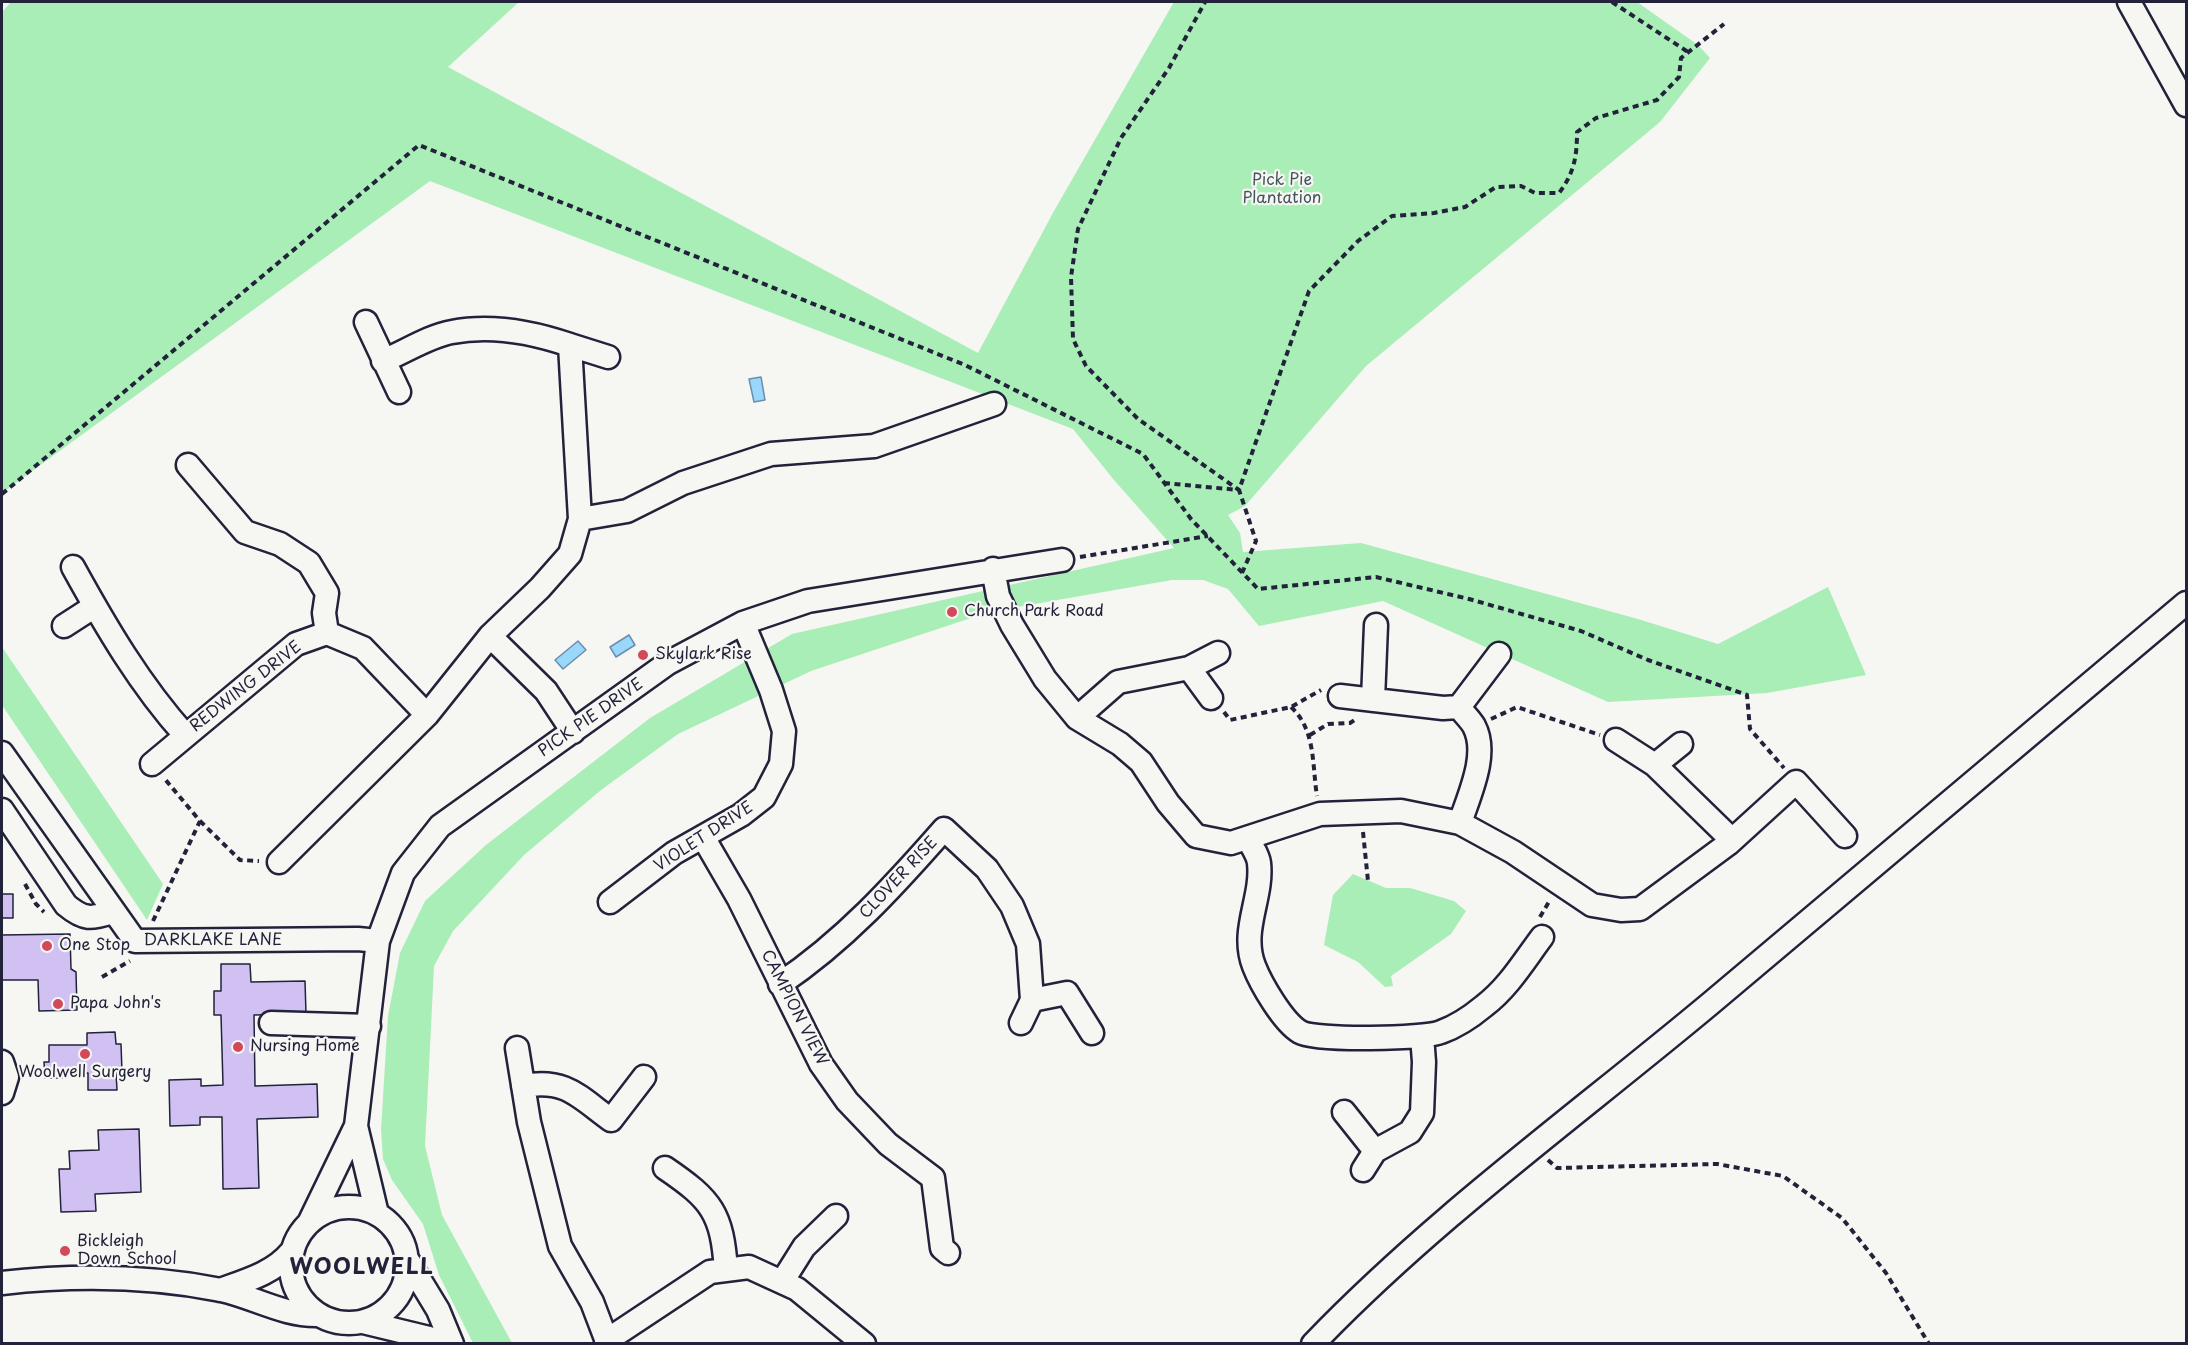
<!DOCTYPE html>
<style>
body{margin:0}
#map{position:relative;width:2188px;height:1345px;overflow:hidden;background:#f6f6f2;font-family:"Playpen Sans",sans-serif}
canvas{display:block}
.frame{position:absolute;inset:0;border:3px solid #22223b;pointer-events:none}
</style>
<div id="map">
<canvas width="2188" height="1345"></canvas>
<div class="frame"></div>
</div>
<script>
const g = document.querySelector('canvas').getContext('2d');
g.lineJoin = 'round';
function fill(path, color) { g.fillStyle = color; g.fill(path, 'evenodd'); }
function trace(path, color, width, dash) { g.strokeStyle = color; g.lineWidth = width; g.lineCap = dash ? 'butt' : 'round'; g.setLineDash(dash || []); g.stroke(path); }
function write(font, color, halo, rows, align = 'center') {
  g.font = font + ' "Playpen Sans",sans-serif'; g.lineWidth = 4.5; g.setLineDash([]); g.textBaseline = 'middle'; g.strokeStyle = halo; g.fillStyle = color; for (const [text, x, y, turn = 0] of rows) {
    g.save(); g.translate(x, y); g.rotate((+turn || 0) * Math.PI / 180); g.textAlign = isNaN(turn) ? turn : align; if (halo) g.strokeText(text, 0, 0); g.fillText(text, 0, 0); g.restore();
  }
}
fill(new Path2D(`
 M11,2h508l-71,65 530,286 76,-142 120,-209h463l61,43 12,13 -50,64 -294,244 -121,140 -17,9 12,18 3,19 118,-9 277,76 80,25 110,-57 38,88 -99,18 -159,9 -225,-101 -124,25 -31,-37 -25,-9h-31l-183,32 -178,59 -133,63 -77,56 -77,65 -71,76 -19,35 -9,180 17,69 70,128h-39l-34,-68 -16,-51 -31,-44 -9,-21 -2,-29 7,-114 12,-63 25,-52 61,-56 164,-127 142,-84 382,-86 -60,-68 -41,-51 -643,-248 -428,312v-481z
 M2,647l161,237 -16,36 -145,-215z
 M1353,874l33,14h24l44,13 12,10 -15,23 -60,42 2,10 -8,1 -27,-25 -34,-17 9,-50z`), '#a9edb7');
const water = new Path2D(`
 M761,377l4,23 -11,2 -5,-23z
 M629,635l6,10 -19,12 -6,-10z
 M578,641l8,9 -23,19 -8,-9z`);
fill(water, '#9ad8fb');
trace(water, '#6a8fae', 1.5);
const building = new Path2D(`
 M2,894h11v24h-11z
 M70,934l1,35 5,3 1,38 -38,1 -1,-31h-36v-45z
 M221,964h29l1,18 54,-1 1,33 -52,1 1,71 62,-2 1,33 -61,2 2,69 -36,1 -1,-72h-22v8l-30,1 -1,-46 32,-1v7l22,-1 -2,-70h-7v-24h7z
 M115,1032l1,12h5l1,28h-6l1,18h-29v-17l-26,1v4h-17l-1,-16h5v-17h38v-12z
 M139,1129l2,63 -46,2 1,17 -35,1 -2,-43h11l-1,-18 30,-1 -1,-20z`);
fill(building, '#d0c1f2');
trace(building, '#22223b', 1.5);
const minor = new Path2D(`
 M2129,2l57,103
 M366,322l33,70
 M570,345l38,12
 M383,361c22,-9 46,-25 69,-29 40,-8 80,0 118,13l10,174 -10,35 -30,34 -50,48
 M188,465l57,67 35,12 29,19 18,30 -3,20 3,20
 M580,519l47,-8 56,-28 88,-29 103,-8 120,-42
 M73,567c33,60 67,118 112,168
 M993,569l5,27 14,29 33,54 32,39 43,26 21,18 27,41 28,33 35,7 89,-29 81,-3 59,12 53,29 79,53 29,5 19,-1 88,-65 68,-62 49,54
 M64,626l31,-20
 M1189,668l29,-15
 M1340,696l103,12 16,-1c4,6 11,12 15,19 15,28 -5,69 -14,97
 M1373,700l3,-75
 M1459,707l40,-53
 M1077,718l41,-36 71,-14 22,30
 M1616,740l39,25 77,75
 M2,753l133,188 223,-2 20,2
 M152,764l144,-120 31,-11 36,15 64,67
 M1655,765l26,-21
 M2,810l64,95c18,15 25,14 46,7
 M703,837l36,62 82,165 26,37 41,43 45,34 9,70 6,5
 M1248,838c3,8 10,16 11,25 4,35 -19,67 -5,103 7,18 29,56 46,66 15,9 125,7 141,0 14,-5 31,-16 43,-26 24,-18 40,-45 58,-69
 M279,862l148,-147 63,-79 56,55 27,41
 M610,902l64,-49 67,-38 23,-18 17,-33 3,-33 -13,-41 -28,-67
 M780,984c64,-43 114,-98 164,-155l43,40 25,37 16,38 4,56 -11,23
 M1032,1000l35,-7 25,40
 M271,1023l98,3
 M517,1048l12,74 31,124 32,56 16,42
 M2,1062l5,15 -5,16
 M523,1086c43,-8 56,11 88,34l33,-43
 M1344,1112l31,39
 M356,1126l21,88
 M665,1168c47,32 57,45 61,102
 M1363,1170l12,-19 35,-19 12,-19 2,-51 -2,-26
 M291 1265a58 58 0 1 1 116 0a58 58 0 1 1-116 0Z
 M310,1221l46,-95 22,-185 25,-68 37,-47 228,-163 75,-40 65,-22 254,-41
 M407,1259l31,51 14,34
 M782,1282l22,-35 32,-31
 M2,1283c72,-8 148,-7 219,7 33,7 63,26 97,25
 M220,1290c25,-9 54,-17 71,-38
 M363,1322l66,16 11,6
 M606,1341l104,-69 39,-5 48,22 67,55
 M1313,1344c121,-126 264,-229 398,-341 159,-132 316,-267 475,-400`);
trace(minor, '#22223b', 27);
trace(new Path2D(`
 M1612,2l76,50
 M1164,483l75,7 -101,-71 -52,-53 -13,-27 -2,-62 7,-48 43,-91 48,-70 36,-66
 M2,494l417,-349 546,220 178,89 48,65 67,70 118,-12 93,22 112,32 67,29 99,35 3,34 34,39
 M1080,557l128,-21
 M1242,573l14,-32 -17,-51 70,-199 49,-50 34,-25 42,-3 31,-6 31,-20 25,-1 14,7h24c15,-20 18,-36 18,-61l19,-14 61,-18 22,-23 2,-19 43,-34
 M1291,707c25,23 21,58 26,89
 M1224,712l6,8 61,-13 30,-17
 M1491,719l26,-12 83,28
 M1310,735l18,-11 22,-1 6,-4
 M200,821l40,39 19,1
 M1363,832l5,49
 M25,884l11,20 8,8
 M1540,917l10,-17
 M153,921l47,-100 -36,-43
 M102,977l28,-16
 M1548,1160l9,8 160,-4 66,12 59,42 44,55 43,71`), '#22223b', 4, [6, 4.5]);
trace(minor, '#f6f6f2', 22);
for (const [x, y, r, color] of [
 [952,612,6,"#d1495b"],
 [643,655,6,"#d1495b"],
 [47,946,6,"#d1495b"],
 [58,1004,6,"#d1495b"],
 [238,1047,6,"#d1495b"],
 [85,1054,6,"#d1495b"],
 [65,1251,6,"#d1495b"]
]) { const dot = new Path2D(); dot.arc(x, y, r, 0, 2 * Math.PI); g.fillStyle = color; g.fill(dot); trace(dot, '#f6f6f2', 2); }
write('16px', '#44555a', '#f6f6f2', [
 ["Pick Pie",1282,181],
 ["Plantation",1282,199]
]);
write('16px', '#22223b', '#f6f6f2', [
 ["Church Park Road",964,612],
 ["Skylark Rise",655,655],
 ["One Stop",59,946],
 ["Papa John's",70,1004],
 ["Nursing Home",250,1047],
 ["Woolwell Surgery",85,1073,"center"],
 ["Bickleigh",77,1242],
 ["Down School",77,1260]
], 'left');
write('16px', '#22223b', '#f6f6f2', [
 ["REDWING DRIVE",246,687,-38],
 ["PICK PIE DRIVE",591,718,-35],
 ["VIOLET DRIVE",704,837,-33],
 ["CLOVER RISE",899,878,-47],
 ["DARKLAKE LANE",213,941],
 ["CAMPION VIEW",794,1008,63]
]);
g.letterSpacing = '1.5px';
write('bold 22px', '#22223b', '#f6f6f2', [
 ["WOOLWELL",362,1268]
]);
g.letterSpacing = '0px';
</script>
